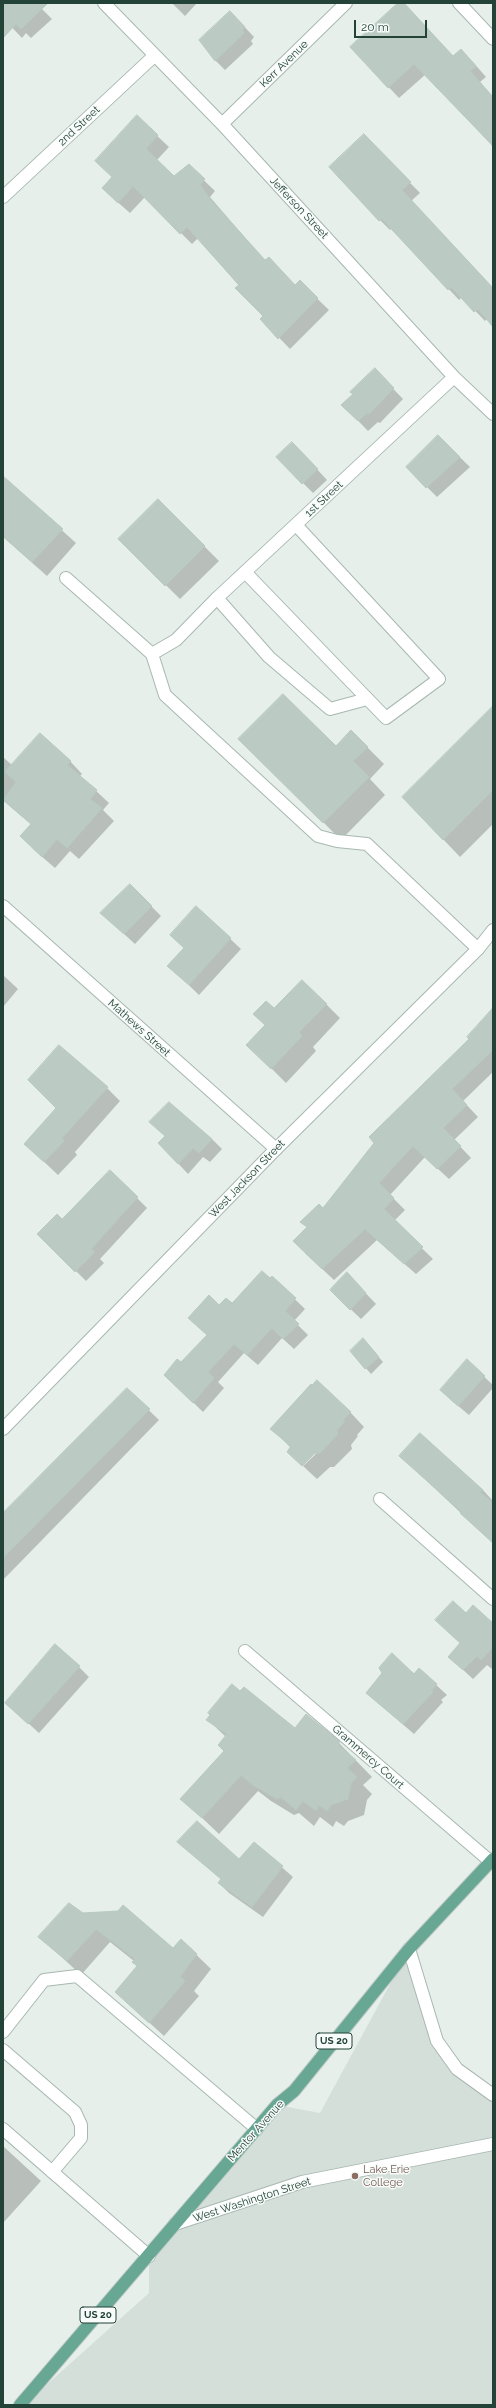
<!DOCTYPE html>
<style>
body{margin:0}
#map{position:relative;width:496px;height:2408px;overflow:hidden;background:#e6efea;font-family:Raleway,sans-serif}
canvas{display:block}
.frame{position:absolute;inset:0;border:4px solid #234338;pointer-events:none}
.scale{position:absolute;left:354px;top:20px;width:73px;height:18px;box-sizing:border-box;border:2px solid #234338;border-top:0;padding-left:5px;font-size:12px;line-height:14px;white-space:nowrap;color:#234338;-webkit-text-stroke:3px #f7fbf9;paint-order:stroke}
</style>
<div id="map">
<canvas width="496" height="2408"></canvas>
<div class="frame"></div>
<div class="scale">20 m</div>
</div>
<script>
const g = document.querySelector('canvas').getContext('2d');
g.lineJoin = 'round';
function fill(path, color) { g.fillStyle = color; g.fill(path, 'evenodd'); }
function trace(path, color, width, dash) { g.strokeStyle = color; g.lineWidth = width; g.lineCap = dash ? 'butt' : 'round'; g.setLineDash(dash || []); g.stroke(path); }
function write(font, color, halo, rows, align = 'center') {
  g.font = font + ' Raleway,sans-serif'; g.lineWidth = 3; g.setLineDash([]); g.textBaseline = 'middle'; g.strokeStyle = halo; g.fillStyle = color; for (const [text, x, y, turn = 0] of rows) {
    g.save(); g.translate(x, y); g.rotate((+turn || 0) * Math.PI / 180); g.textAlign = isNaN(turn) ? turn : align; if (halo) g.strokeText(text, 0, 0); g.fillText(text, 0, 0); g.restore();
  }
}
fill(new Path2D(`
 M409,1949l28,92 20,28 36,26v310h-469l125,-112v-37l128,-151 43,8z`), '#d4dfd9');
fill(new Path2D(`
 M12,3h24l16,16 -21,19 -5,-5 -4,5 -19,-20v-7z
 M172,3h25l-12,13z
 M400,3h3l51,54 18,4 14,16 -6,5 13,15v50l-34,-40 -33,-33 -27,24 -48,-51z
 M240,22l14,15 -3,4 2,3 -28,26 -10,-10z
 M137,117l32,30 -13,14 18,16 15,-11 26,25 -5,6 55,64 31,25 4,-4 29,28 -39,39 -29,-30 4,-3 -67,-78 -6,6 -47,-47 -15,16 -16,-14 -1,-21z
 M364,136l56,57 -9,8 82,88v37l-6,-7 -2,2 -23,-24 -3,3 -67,-72 -2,2 -10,-10z
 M375,370l28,29 -23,24 -2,-1 -10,9 -25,-26z
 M438,436l32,31 -33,30 -30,-30z
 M302,453l25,27 -14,13 -36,-36z
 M3,477l73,66 -29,33 -44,-39z
 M158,500l61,61 -39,38 -61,-60z
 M493,708v116l-33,33 -57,-60z
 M351,731l33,33 -14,15 15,16 -44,45 -101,-101 96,8z
 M3,757l10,9 57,-5 12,13 -2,2 29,27 -6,7 11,11 -35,38 -9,-8 -15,17 -22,-19 -1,-24 -29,-25z
 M130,885l31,31 -26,28 -23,-21z
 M196,907l45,42 -42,46 -30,-29 16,-17z
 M3,975l15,14 -15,18z
 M326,1004l14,14 -27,29 3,4 -30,32 -24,-24 4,-34 8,-16z
 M493,1010v62l-30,29 15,16 -24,23 17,18 -22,21 -24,-22 -35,38 15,15 -11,11 39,38 -17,15 -39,-34 -43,40 -29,-27 3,-25 -6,-6 22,-13z
 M107,1088l13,13 -45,51 2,3 -19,20 -19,-18z
 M212,1139l10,10 -12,13 -7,-5 -15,17 -29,-31z
 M110,1171l37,37 -47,51 4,4 -18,18 -47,-47 23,-14z
 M272,1277l33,32 -11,12 14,14 -14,14 -12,-11 -24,27 -14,-12 -26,29 6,6 -21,24 -38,-37 16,-12 27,-28 12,-29 12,-1z
 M357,1284l19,20 -15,15 -20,-19z
 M363,1339l20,23 -12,12 -20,-23z
 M467,1361l26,24v3l-24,27 -18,-15z
 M313,1386l37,26 14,15 -7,8 1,1 -7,9 1,4 -18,18h-4l-13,12 -14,-13 16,-15 -28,-3 -19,-19z
 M127,1389l32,31 -156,160v-65z
 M415,1470l68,20 10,11v42z
 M466,1614l27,10v44l-1,1 -5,-4 -14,14 -13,-12z
 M79,1667l10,10 -50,56 -33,-30z
 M419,1669l28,26 -6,5 2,2 -29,32 -36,-31z
 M208,1720l87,10 43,12 34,35 -9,8 9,9 -5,6 -3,15 -16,6 -4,5 -8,-5 -3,6 -13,-10 -6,9 -15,-13 -5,2 -23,-14 -13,-10 -39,43 -37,-35 43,-48 1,-14z
 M179,1842l60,19 15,-18 39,34 -30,40 -34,-24 -10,-10 3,-3z
 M82,1914l91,35 8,-9 30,29 -17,22 5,5 -35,40 -33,-30 7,-39 -4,-6 -24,-19 -29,33 -41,-38z
 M3,2146l38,35 -38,42z`), '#0003');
const building = new Path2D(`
 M3,3h45l-27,26 -5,-5 -13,14z
 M398,3h6l49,53 8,-7 15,17 -6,5 23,26v49l-79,-82 -26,24 -38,-41z
 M230,11l15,16 -3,3 2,3 -29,28 -16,-21z
 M137,115l21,20 -12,14 28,27 15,-12 16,15 -5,6 10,14 55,61 4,-3 26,28 5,-5 18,18 -40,41 -18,-20 3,-3 -28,-28 4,-3 -52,-58 -7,7 -47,-48 -15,17 -16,-15 10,-11 -17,-16z
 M364,134l47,48 -9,8 91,98v39l-15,-18 -4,3 -23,-25 -3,3 -66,-71 -3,2 -50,-54z
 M375,368l19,20 -25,26 -2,-1 -9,8 -17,-16 12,-11 -3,-2z
 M438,435l22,22 -34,31 -20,-21z
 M292,442l26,27 -16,15 -26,-27z
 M3,476l60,53 -31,33 -29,-26z
 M158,499l47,47 -40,40 -47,-47z
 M283,694l53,52 15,-16 17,17 -15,14 16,16 -46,46 -85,-84z
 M493,706v84l-50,50 -41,-43z
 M40,733l31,28 -4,4 30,25 -7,9 12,9 -35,40 -10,-9 -15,18 -22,-21 11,-12 -28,-24 13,-18 -11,-10z
 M130,884l22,22 -28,28 -24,-21z
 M196,906l35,32 -42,47 -22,-19 17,-18 -14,-13z
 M302,980l25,24 -28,28 3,4 -31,33 -25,-24 19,-20 -12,-11 13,-13 8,7z
 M493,1008v42l-41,39 15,16 -24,23 18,18 -24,23 -24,-23 -34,37 15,15 -10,11 39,38 -19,17 -39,-35 -43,40 -29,-28 14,-14 -7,-5 19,-18 4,4 51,-65 -5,-6 100,-98 -2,-2z
 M59,1045l49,42 -46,51 2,3 -20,21 -20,-18 32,-36 -28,-28z
 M169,1102l43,37 -13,14 -6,-5 -15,16 -20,-21 7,-7 -16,-14z
 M110,1170l28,27 -47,52 4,3 -20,20 -38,-38 20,-20 5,5z
 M262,1271l8,7 2,-2 24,22 -11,13 14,13 -16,15 -11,-11 -25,27 -13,-11 -26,28 6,6 -21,25 -29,-28 13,-16 4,3 26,-27 -19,-17 21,-23 10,10 7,-7 6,5z
 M347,1272l19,21 -16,17 -20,-20z
 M363,1338l16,19 -14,12 -15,-18z
 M467,1359l18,17 -27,30 -18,-16z
 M317,1380l34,32 -8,8 2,1 -8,9 1,4 -19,20 -4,-1 -13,13 -15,-14 4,-6 -21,-17 41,-45 1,1z
 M127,1388l23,21 -147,149v-45z
 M420,1433l63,57 -3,2 13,11v40l-33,-30 2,-1 -63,-56z
 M453,1601l13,12 7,-8 20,18v24l-12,13 -4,-4 -14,14 -15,-13 12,-14 -25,-23z
 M55,1644l25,22 -52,58 -23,-21z
 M392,1653l22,21 5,-6 18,16 -5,6 1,2 -30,32 -37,-31 16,-20 -3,-5z
 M232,1684l8,7 4,-4 51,41 11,-14 33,27v5l17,14 -9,8 10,9 -6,6 -3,16 -17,6 -4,6 -8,-6 -3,6 -13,-10 -7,9 -15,-13 -4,2 -24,-14 -12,-10 -39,43 -22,-19 44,-48 -6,-6 9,-11 -21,-14 4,-5 -2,-2z
 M197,1821l42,38 15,-17 29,24 -31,41 -34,-24 3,-4 -44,-37z
 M69,1903l14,10 35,-2 5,-6 50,43 8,-9 16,15 -17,23 5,4 -36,42 -34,-31 22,-26 -5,-4 3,-3 -39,-30 -29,32 -29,-24z`);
fill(building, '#bbcac3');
trace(building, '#b7c9c1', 1);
const service = new Path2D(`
 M245,572l141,146 53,-39 -143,-154
 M66,578l86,76 13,41 153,141 19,5 30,3 111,105
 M152,654l24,-14 41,-42 52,59 61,52 37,-10
 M380,1499l113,100
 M409,1949l28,92 20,28 36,26
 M3,2032l41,-52 33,-4 180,153
 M3,2050l72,62 6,13v13l-29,34
 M3,2129l146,127`);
const minor = new Path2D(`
 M104,3l118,121 232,253 39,37
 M459,3l34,36
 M222,124l124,-121
 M3,197l151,-141
 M217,598l237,-221
 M3,906l273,243
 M245,1651l246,211`);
const tertiary = new Path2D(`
 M3,1429l273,-280 202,-200 15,-19
 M175,2224l127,-42 191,-38`);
const primary = new Path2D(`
 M20,2405l257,-300 17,-14 115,-142 84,-90`);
trace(service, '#a8b8b1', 14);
trace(minor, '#a8b8b1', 14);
trace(tertiary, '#a8b8b1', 14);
trace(primary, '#c1cac7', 14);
trace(service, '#fff', 12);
trace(minor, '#fff', 12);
trace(tertiary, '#fff', 12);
trace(primary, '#68a793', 12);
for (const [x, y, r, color] of [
 [355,2176,4,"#8d6e63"]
]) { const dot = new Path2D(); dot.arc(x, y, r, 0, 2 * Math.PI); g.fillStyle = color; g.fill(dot); trace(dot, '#f7fbf9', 1.5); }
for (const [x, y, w] of [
 [334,2041,36],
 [98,2315,36]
]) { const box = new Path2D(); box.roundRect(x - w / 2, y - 8, w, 16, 3); g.fillStyle = '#f7fbf9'; g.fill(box); trace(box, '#234338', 1); }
write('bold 10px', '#234338', null, [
 ["US 20",334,2041],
 ["US 20",98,2315]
]);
write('11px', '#234338', '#f7fbf9', [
 ["Kerr Avenue",284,64,-44],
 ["2nd Street",79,126,-43],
 ["Jefferson Street",299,208,47],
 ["1st Street",324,499,-43],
 ["Mathews Street",139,1028,42],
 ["West Jackson Street",247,1179,-46],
 ["Grammercy Court",368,1757,41],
 ["Mentor Avenue",256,2131,-48],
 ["West Washington Street",252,2200,-18]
]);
write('11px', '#785e54', '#f7fbf9', [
 ["Lake Erie",363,2170],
 ["College",363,2183]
], 'left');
</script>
